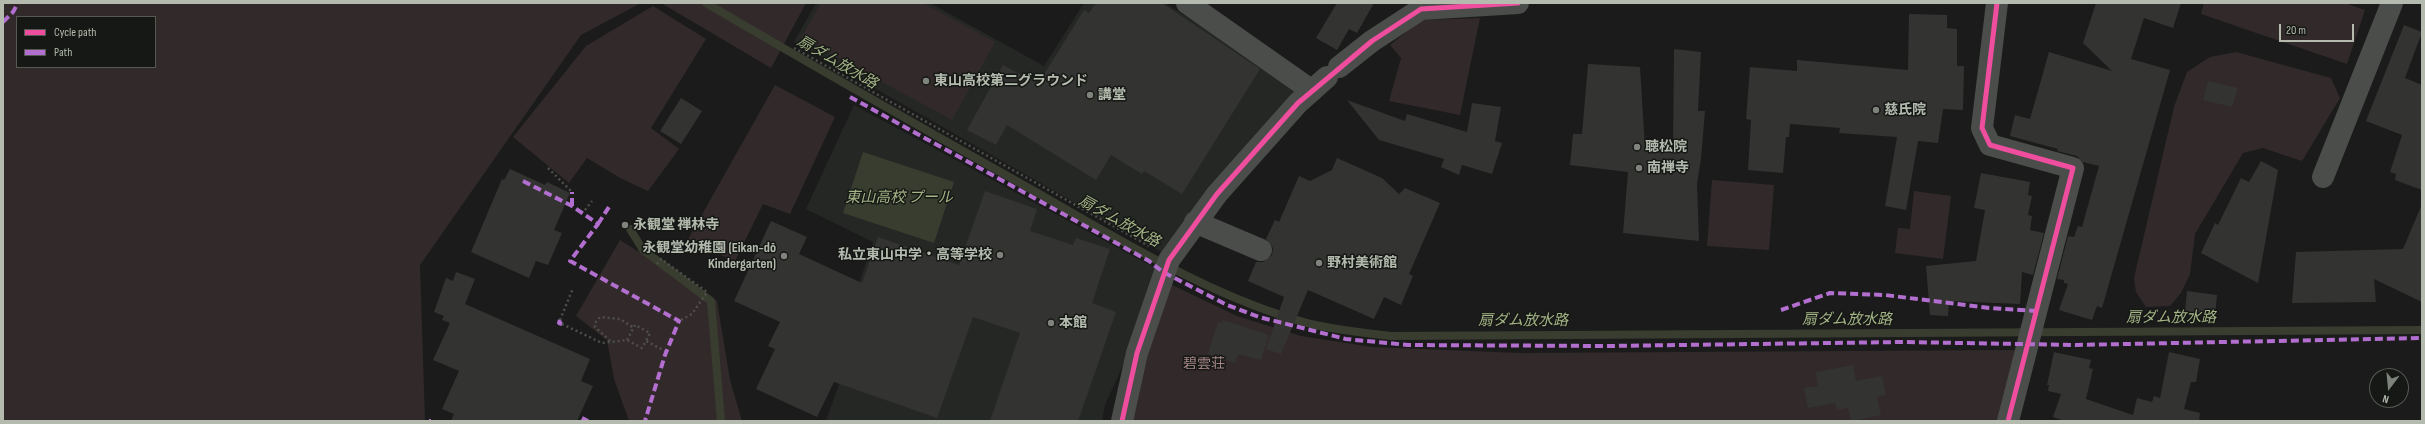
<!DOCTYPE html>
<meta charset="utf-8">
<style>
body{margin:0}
#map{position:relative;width:2425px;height:424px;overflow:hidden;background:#1b1b1b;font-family:"Sofia Sans Condensed",sans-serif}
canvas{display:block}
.frame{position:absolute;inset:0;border:4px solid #b4bbae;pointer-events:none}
.legend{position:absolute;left:16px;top:16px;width:140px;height:52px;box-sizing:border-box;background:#161815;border:1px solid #555952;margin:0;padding:5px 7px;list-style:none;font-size:12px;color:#b4bbae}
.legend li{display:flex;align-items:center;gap:8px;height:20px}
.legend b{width:20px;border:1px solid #555952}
.north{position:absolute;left:2369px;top:368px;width:40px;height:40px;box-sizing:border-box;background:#161815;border:1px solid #555952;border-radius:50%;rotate:196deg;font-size:11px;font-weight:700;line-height:16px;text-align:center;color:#b4bbae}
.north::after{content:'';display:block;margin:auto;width:14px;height:18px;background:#7e837b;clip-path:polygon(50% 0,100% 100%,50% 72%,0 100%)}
.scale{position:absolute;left:2279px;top:24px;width:75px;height:18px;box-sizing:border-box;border:2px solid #b4bbae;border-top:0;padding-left:5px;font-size:12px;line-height:14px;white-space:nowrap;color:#b4bbae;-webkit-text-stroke:3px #161815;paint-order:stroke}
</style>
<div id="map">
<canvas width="2425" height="424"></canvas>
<div class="frame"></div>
<ul class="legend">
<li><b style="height:5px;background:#ef4d9e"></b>Cycle path</li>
<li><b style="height:5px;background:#b36fd0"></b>Path</li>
</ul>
<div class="north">N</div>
<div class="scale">20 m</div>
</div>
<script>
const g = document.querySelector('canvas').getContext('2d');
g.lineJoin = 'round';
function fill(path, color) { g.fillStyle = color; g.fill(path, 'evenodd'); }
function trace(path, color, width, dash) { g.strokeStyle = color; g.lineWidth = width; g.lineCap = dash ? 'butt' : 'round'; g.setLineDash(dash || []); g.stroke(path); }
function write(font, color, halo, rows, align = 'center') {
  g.font = font + ' "Sofia Sans Condensed","Noto Sans JP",sans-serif'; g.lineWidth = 3; g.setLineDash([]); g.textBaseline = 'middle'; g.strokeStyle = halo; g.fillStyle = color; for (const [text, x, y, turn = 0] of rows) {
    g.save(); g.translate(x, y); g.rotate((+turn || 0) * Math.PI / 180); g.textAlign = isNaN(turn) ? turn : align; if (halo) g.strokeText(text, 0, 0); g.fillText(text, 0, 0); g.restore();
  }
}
fill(new Path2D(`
 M816,3h114l114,63 40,-63h81l135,85 -90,97 -47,68 -369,-211z
 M854,105l301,163 -26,84 -24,53 -3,16h-276l15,-42 -13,-5 45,-132 -67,-33z`), '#252725');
fill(new Path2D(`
 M3,3h638l-60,32 -161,230 5,156h-422zM17,17h138v50h-138z
 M661,3h145l-35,65z
 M821,3h102l72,39 -43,78 -151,-82z
 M2204,3h141l20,7 -18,54 -146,-50z
 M653,6l53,33 -55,89 28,21 -31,42 -26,-12 -35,-21 -18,25 -56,-46 73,-91z
 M1480,18l-20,97 -71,-14 12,-43 -11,-13 31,-25z
 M2236,52l95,26 9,20 -38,63 -39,-13 -20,5 -48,81 -5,40 -9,19 -11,13 -24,1 -10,-15 -2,-14 40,-171 13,-35 23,-15z
 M775,85l60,32 -45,97 -27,-10 -28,57 -48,-20z
 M1712,180l62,5 -5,65 -62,-4z
 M1914,191l37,5 -8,63 -48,-6 3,-25 12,1z
 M620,240l97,61 13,79 12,41h-113l-15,-42 -7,-39 -31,-24z
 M1170,284l67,32 64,20 71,11 147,6 497,-3 -16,71h-869l14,-62z`), '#322a2a');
fill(new Path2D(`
 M863,152l91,30 -20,61 -91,-30z`), '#393d2f');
trace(new Path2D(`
 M706,3c104,61 209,121 314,180 91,51 190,115 291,141 26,6 53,9 80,12l1031,-6
 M630,229l13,21 68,51 10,120`), '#393d2f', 8);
fill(new Path2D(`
 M1096,3h66l98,66 -78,125 -38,-23 -2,3 -31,-19 -15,25 -89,-55 -11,20 -29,-15 36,-65 35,19 46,-74 5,3z
 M1337,3h37l-17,30 -8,-4 -12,21 -21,-12z
 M2096,3h85l-8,25 -29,-10 -13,41 39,11 -68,238 -5,-2 -5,14 -33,-10 9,-26 -4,-1v-3l-7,-1 11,-43 6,1 4,-11 4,1 17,-61 -16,-4 -6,-6 -20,-5 1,-2 -48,-13 5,-21 15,4 19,-67 63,19 -29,-28z
 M1909,14l38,1v13l10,1v37h7l-1,44 -20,-1 -5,34 -20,-2 -12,69 -21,-4 12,-69 -58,-4 1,-5 -50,-4 -1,13h-3l-3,36 -35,-3 3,-50 -5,-1 4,-52 47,4v-11l111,10z
 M2404,25l18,7 -17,46 17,7v105l-27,-10 1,-6 -6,-2 12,-37 -36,-14z
 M1674,49l27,3 -3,59h7l-4,48 -4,25 2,57 -76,-8 5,-61 -58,-7 3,-31h9l6,-70 52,3 5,81h28z
 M2208,81l30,7 -6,19 -29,-7z
 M681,98l21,13 -21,33 -21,-13z
 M1347,100l58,21 2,-7 60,18 5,-29 29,4 -6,34 7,2 -10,31 -30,-9 -3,10 -18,-8 3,-8 -65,-19z
 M1337,158l45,20 17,16 6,-6 35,15 -31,71 4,2 -12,29 -17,-8 -10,22 -66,-29 -27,64 -15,-5 18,-52 -36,-16 8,-19h7l9,-7 1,-7 -7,-9 9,-19 4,2 20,-46 11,5 22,-11z
 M2261,161l17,9 -20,113 -57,-30 14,-30 3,2 23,-47 8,4z
 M510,169l35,16 2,-3 23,11 -16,37 8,3 -14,32 -12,-4 -7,17 -58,-26 31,-73 2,1z
 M1981,173l49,9 -2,13 4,1 -4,19 4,1 -2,14 14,3 -11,42 -11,-3 -2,32 -71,-3 -1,15 -18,-1 -4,-49 50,-5 9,-51 -11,-2z
 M985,191l52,18 -7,22 43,14 3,-7 34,11 -18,54 24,9 -38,109h-88l30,-88 -47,-16 -36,101 -103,-36 -17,35 -61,-28 19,-40 -7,-3 12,-24 -46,-21 37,-80 36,16 -8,17 63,29 16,-46 81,28z
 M2422,204v98l-48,-23 2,23 -84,1 4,-51 107,-3z
 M456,272l19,7 -10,25 125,55 -9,22 12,5 -16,35h-126l3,-7 -12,-5 17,-38 -26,-11 17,-37 -8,-3 2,-4 -10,-4 12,-34 7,3z
 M2187,291l30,4 -2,21 -30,-4z
 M1223,320l46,15 -8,25 -23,-6 -3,9 -27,-9 10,-32 4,1z
 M2054,352l37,8 -2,8 4,1 -7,30 47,16 4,-17 15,4 2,-6 6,2 9,-46 31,7 -4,23h-5l-7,27 16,4 -1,8h-134l-12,-4 8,-23 -13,-3 1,-6h-2z
 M1853,365l3,16 26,-5 4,19 -9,1 4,19 -30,6 -3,-13 -11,2 -2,-7 -27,5 -4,-20 14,-2 -2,-14z`), '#333332');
trace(new Path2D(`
 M794,48l355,198
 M548,168l24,24
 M585,210l7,-9
 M657,264l4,-5 46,33 -15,22 -13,7
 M560,320l13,-32
 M562,324l40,19 25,-3 15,8 4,-7 21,11
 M627,340l8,-15 15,8 -4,8
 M610,341l-15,-14v-4l5,-6 20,2 14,9`), '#4d4f4b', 2.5, [2, 3]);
trace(new Path2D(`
 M1187,3l124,87
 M1997,3l-15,125 8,17 83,23 -65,253
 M1339,67l33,-26 49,-32 97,-6
 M2323,177l69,-174
 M1195,222l66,28
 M1122,421l15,-68 32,-93 48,-66 81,-91 29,-26`), '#4b4d4b', 22);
trace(new Path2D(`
 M3,22l10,-10 5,-9
 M850,97l299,164 14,11 64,33 32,12 87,22 62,6 199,1 296,-4 173,3 346,-7
 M523,181l49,25 26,18 -28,37 109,60 -14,34 -20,66
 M572,206v-14
 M598,224l11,-17
 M1781,310l49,-17 55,2 104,13 47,3
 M560,320l-1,3 3,1
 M582,418l6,3
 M429,421h2`), '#b36fd0', 4, [8, 4]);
trace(new Path2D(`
 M1997,3l-15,125 8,17 83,23 -65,253
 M1122,421l15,-68 32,-93 48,-66 81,-91 74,-62 49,-32 97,-6`), '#ef4d9e', 5);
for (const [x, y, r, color] of [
 [926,81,4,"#7e837b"],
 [1090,95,4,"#7e837b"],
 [1876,110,4,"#7e837b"],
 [1637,147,4,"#7e837b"],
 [1639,168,4,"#7e837b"],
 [625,225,4,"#7e837b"],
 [1000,255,4,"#7e837b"],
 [784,256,4,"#7e837b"],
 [1319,263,4,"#7e837b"],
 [1051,323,4,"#7e837b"]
]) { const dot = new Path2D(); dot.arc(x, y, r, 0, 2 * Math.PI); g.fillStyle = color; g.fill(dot); trace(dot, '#161815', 1.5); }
write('bold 14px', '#b4bbae', '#161815', [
 ["東山高校第二グラウンド",934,81],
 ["講堂",1098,95],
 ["慈氏院",1884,110],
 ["聴松院",1645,147],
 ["南禅寺",1647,168],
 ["永観堂 禅林寺",633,225],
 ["永観堂幼稚園 (Eikan-dō",776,248,"right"],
 ["Kindergarten)",776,264,"right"],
 ["私立東山中学・高等学校",992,255,"right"],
 ["野村美術館",1327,263],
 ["本館",1059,323]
], 'left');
write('14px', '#a58688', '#161815', [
 ["碧雲荘",1204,364]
]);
write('italic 15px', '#a5b487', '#161815', [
 ["扇ダム放水路",837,63,30],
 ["東山高校 プール",899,198],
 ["扇ダム放水路",1119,222,29],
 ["扇ダム放水路",2171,318],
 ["扇ダム放水路",1847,320],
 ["扇ダム放水路",1523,321]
]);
</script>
